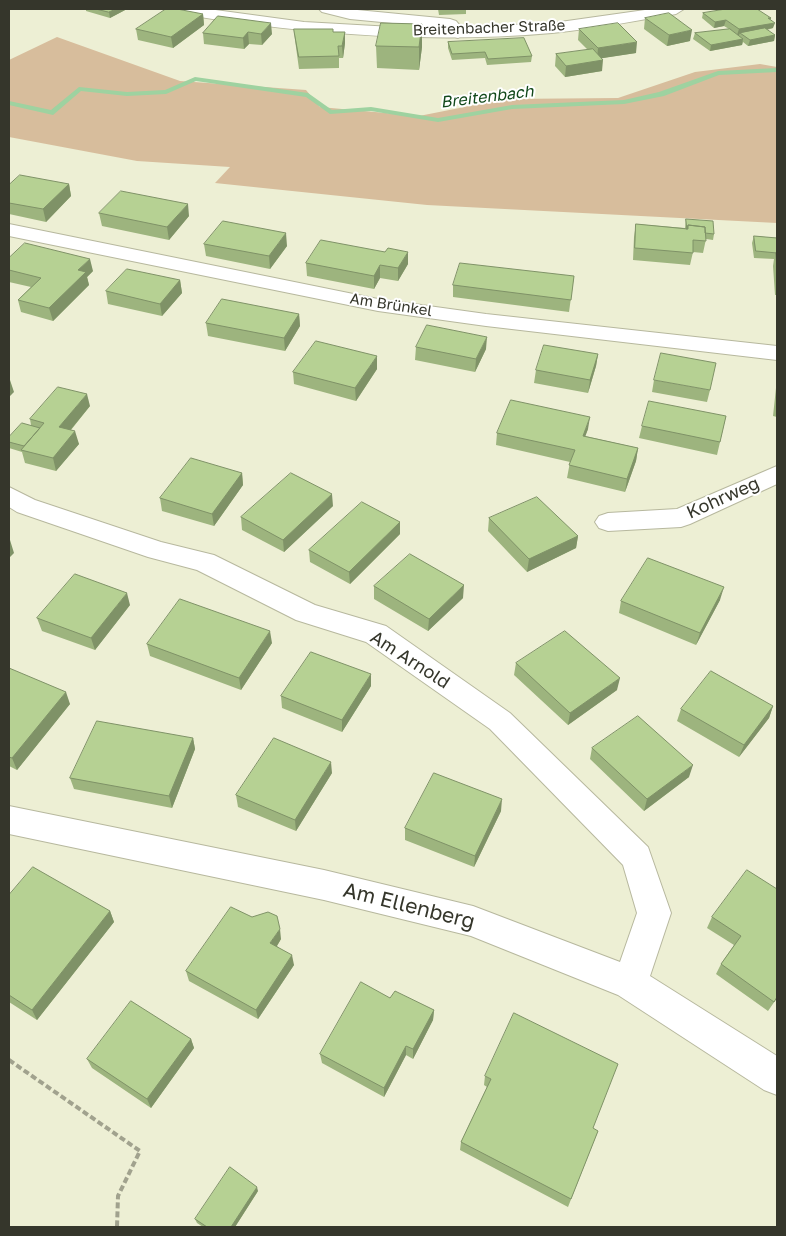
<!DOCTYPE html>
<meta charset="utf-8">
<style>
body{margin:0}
#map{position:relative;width:786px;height:1236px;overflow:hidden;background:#edefd4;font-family:"Golos Text",sans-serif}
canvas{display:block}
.frame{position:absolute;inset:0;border:10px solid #35362b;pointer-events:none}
</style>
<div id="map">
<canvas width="786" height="1236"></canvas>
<div class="frame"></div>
</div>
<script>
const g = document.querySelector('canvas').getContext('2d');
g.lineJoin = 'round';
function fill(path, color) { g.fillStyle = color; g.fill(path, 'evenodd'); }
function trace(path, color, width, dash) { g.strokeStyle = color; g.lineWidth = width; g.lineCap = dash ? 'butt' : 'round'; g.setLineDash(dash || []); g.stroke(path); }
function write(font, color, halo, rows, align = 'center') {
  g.font = font + ' "Golos Text",sans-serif'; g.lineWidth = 4; g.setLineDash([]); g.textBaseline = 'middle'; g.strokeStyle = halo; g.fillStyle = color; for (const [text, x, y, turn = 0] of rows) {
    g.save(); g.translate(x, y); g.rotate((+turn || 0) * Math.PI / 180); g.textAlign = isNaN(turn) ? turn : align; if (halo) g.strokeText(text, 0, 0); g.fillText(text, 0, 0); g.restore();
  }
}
fill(new Path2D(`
 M57,37l123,44 126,9 14,17 99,9 86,-17 113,-1 77,-26 65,-8 17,3v156l-350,-18 -212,-22 15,-16 -93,-6 -128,-24v-77z`), '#d7bd9c');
fill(new Path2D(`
 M777,68v4l-58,3 -55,21 -40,8 -112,5 -74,13 -67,-11 -41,3 -24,-17 -110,-16 -30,13 -39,2 -46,-5 -28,24 -44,-10v-4l42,9 28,-23 48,5 38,-2 30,-13 113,16 24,17 39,-3 67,11 74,-13 112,-5 35,-8 59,-21z`), '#9ed2a0');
const minor = new Path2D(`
 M319,9h28l103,10 6,2 10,12 -8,5 -6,-2 -7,-8 -95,-9 -28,-7z
 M9,224l369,75 108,15 291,32v14l-291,-34 -108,-15 -369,-75z
 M777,466v18l-87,40 -9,3 -73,4 -9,-3 -4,-6 4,-6 9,-3 69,-4z
 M9,487l26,13 126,42 53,13 101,50 71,21 124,87 138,134 23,66 -21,63 127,80v39l-13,-5 -146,-95 -147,-59 -147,-36 -315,-66v-28l315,64 149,36 147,56 17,-49 -14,-48 -133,-136 -124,-87 -70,-22 -99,-50 -49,-13 -131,-45 -8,-5z`);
const tertiary = new Path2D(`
 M173,9h35l96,13 124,7 125,-6 99,-14h32l-8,5c-41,7 -82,15 -124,19 -125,11 -248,1 -371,-19z`);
trace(minor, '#b7b89e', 2);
trace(tertiary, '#b7b89e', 2);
trace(new Path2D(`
 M9,1060l131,91 -22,45 -1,31`), '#a1a28e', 4, [6, 3]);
fill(minor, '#fff');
fill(tertiary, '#fff');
fill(new Path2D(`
 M86,9h41l-17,9 -24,-7z
 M438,9h28v5l-27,1z
 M703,13l67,7 3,8 -6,2 8,5 -1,6 -26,5 -5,-4 -1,3 -32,6 -17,-12 2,-6 34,-4 -5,-3 -10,2 -12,-10z
 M203,14l1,11 -31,23 -35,-8 -2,-11z
 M218,16l54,18 -10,11 -13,-1 -5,5 -40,-5 -1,-11z
 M645,18l45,23 -23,5 -23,-17z
 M422,24v23l-3,23 -42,-2 -1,-22z
 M294,29l39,3h12v11l-2,15h-4v10l-40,1 -4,-29z
 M579,29l57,24 -34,5v13l-37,6 -10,-11 1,-12 32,-4 -10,-10z
 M448,42l84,14 -1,6 -44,3 -2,-7 -33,2 -4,-12z
 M69,184l2,12 -25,26 -37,-8v-29z
 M99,213l90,3 -20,24 -67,-14z
 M686,219l28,15 -1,6 -7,-1 -3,14 -10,-1 -3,13 -57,-5 1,-23 2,-13 49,4z
 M754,236l23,2v57h-2l-2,-29 1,-7 -20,-1 -2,-15z
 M204,244l83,2 -17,23 -64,-13z
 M9,258l84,13 -6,6 2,8 -36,36 -32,-9 -3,-12 13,-13 -22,-5z
 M306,263l102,1 -10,17 -18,-3 -6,11 -67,-13z
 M574,276l-5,36 -116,-15v-12z
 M180,280l2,13 -20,23 -54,-12 -2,-13z
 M299,314l1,12 -15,25 -77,-15 -2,-13z
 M416,347l70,2 -11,23 -60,-12z
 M598,354l-2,12 -8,27 -54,-10 2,-13z
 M377,369l-21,32 -62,-17 -1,-12z
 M654,380l56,10 -3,12 -55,-10z
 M777,383v34l-4,-1 3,-28z
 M90,406l-19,24 8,14 -23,27 -31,-8 -3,-11 -13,-4v-11l22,-12 -1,-6z
 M726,416l-9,39 -78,-17 3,-12z
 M588,429l-3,7 53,12 -2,13 -11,31 -58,-14 3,-16 -74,-17 1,-12z
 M242,473l1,12 -29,41 -52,-15 -2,-13z
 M333,506l-49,46 -42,-22 -1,-13z
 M489,518l89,18 -2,12 -49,24 -39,-41z
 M400,534l-50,50 -40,-22 -1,-12z
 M374,586l89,12 -35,33 -54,-32z
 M720,600l-24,45 -77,-32 2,-12z
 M130,605l-35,45 -53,-19 -5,-13z
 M272,643l-31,47 -91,-34 -3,-12z
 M516,663l101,27 -49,35 -54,-50z
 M9,668l61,36 -53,66 -8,-4z
 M371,686l-29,46 -60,-24 -1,-12z
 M773,706l-4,12 -30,39 -62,-36 4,-12z
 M193,738l2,11 -23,59 -98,-19 -4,-11z
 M592,748l97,29 -45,34 -54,-52z
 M332,773l-36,58 -58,-24 -2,-12z
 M501,811l-27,56 -69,-27v-12z
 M777,889v109l-9,13 -52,-37 5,-10 13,-19 -27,-17 5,-11z
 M9,895l101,16 4,11 -77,98 -28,-18z
 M281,939l-4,7 17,19 -36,54 -69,-38 -3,-10z
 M390,998l44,12 -1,10 -20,39 -7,-4 -22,42 -62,-34 -2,-9z
 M191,1039l3,9 -43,60 -59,-40 -5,-9z
 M485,1076l113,55 -30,76 -108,-57 1,-8 26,-55 -3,-2z
 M258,1191l-23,36h-32l-6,-4 -2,-4z`), '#9db47e');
fill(new Path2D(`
 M116,9h11l-17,9 -1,-6z
 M203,14l1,11 -31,23 -2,-11z
 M768,18h3l-2,6 6,-1 -2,5 -31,6 -2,-1 -1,2h-2l2,-6z
 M726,20l-2,6 -10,2 1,-6z
 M271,23l1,11 -10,11 -1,-11z
 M422,24v23l-3,23v-23z
 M692,30l-2,11 -23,5 2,-11z
 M248,32l1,12 -5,5 -1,-11z
 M345,32v11l-2,15 -1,-12z
 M775,35l-1,6 -26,5 2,-6z
 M743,39l-1,6 -32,6 1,-6z
 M637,42l-1,11 -39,6 1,-11z
 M603,60l-1,11 -37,6 1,-11z
 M69,184l2,12 -25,26 -3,-13z
 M188,204l1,12 -20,24 -2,-13z
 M286,233l1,13 -17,23 -1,-13z
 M408,252v12l-10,17v-13z
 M90,259l3,12 -6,6 2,8 -36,36 -4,-13 29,-38z
 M380,265v13l-6,11v-13z
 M180,280l2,13 -20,23 -2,-12z
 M299,314l1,12 -15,25 -1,-13z
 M487,337l-1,12 -11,23 1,-13z
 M598,354l-2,12 -8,27 2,-13z
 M377,356v13l-21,32 -1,-13z
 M10,380l4,12 -5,5v-16z
 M87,394l3,12 -27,33 -4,-12z
 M590,417l-2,12 -7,19 2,-12z
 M75,431l4,13 -23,27 -3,-13z
 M638,448l-2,13 -11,31 2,-13z
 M242,473l1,12 -29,41 -2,-12z
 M332,494l1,12 -49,46 -1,-12z
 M400,522v12l-50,50 -1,-12z
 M578,536l-2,12 -49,24 2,-13z
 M10,540l4,13 -5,5v-17z
 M464,585l-1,13 -35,33 1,-12z
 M724,587l-4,13 -24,45 4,-12z
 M127,593l3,12 -35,45 -4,-12z
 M270,631l2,12 -31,47 -2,-12z
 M371,674v12l-29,46v-12z
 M620,678l-3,12 -49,35 2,-12z
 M66,692l4,12 -53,66 -5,-12z
 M773,706l-4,12 -30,39 5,-12z
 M193,738l2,11 -23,59 -3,-12z
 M331,762l1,11 -36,58 -1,-11z
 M693,765l-4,12 -45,34 3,-12z
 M502,799l-1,12 -27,56 1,-11z
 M110,911l4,11 -77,98 -5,-10z
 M280,929l1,10 -9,15 -2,-11z
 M292,955l2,10 -36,54 -2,-9z
 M434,1010l-1,10 -20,39v-10z
 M191,1039l3,9 -43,60 -4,-9z
 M406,1046v9l-22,42v-9z
 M257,1187l1,4 -23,36h-4z`), '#7f9267');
const building = new Path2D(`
 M96,9h20l-7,3z
 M166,9h11l26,5 -32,23 -35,-8z
 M726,9h31l14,9h-3l7,5 -36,6 -13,-9 -11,2 -12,-9z
 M669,13l23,17 -23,5 -24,-17z
 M218,16l53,7 -10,11 -13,-2 -5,6 -40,-5z
 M381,23l41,1 -3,23 -43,-1z
 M618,23l19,19 -39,6 -19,-19z
 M765,28l10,7 -25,5 -10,-7z
 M294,29h39v3h12l-3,14h-4l1,10 -40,1z
 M730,29l13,10 -32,6 -16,-12z
 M524,38l8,18 -44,3 -3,-7 -33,2 -4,-12z
 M593,49l10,11 -37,6 -10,-12z
 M20,175l49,9 -26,25 -34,-6v-18z
 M121,191l67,13 -21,23 -68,-14z
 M686,219l27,2 1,13 -9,-1v-6l-17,-2 -1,4z
 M223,221l63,12 -17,23 -65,-12z
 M636,224l52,5v-4l17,2 1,14 -13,-1v13l-58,-5z
 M754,236l23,2v15l-21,-2z
 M321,240l64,12 3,-4 20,4 -10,16 -18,-3 -6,11 -68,-13z
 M25,243l65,16 -12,11 8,2 -37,36 -31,-8 23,-22 -32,-8v-12z
 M776,253l1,1v14z
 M460,263l114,13 -3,24 -118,-15z
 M127,269l53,11 -20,24 -54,-13z
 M222,299l77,15 -15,24 -78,-15z
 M427,325l60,12 -11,22 -60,-12z
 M316,341l61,15 -22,32 -62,-16z
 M544,345l54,9 -8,26 -54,-10z
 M661,353l55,10 -6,27 -56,-10z
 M58,387l29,7 -28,33 16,4 -22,27 -32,-8 23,-27 -14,-4z
 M511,400l79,17 -7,19 55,12 -11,31 -58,-14 6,-15 -78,-17z
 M649,401l77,15 -6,26 -78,-16z
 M22,423l18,5 -16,18 -15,-4v-5z
 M191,458l51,15 -30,41 -52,-16z
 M291,473l41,21 -49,46 -42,-23z
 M537,497l41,39 -49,23 -40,-41z
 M362,502l38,20 -51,50 -40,-22z
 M410,554l54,31 -35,34 -55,-33z
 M648,558l76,29 -24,46 -79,-32z
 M75,574l52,19 -36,45 -54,-20z
 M180,599l90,32 -31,47 -92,-34z
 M565,631l55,47 -50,35 -54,-50z
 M311,652l60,22 -29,46 -61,-24z
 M9,668l57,24 -54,66 -3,-1z
 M711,671l62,35 -29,39 -63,-36z
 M638,716l55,49 -46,34 -55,-51z
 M97,721l96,17 -24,58 -99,-18z
 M274,738l57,24 -36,58 -59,-25z
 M434,773l68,26 -27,57 -70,-28z
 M33,867l77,44 -78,99 -23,-15v-100z
 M747,870l30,19v108l-3,5 -53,-38 20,-28 -29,-19z
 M231,907l21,10 16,-5 9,4 3,13 -10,14 22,12 -36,55 -70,-39z
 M361,982l29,16 5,-7 39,19 -21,39 -7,-3 -22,42 -64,-34z
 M131,1001l60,38 -44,60 -60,-40z
 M514,1013l104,51 -25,64 5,3 -27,68 -110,-57 30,-63 -6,-3z
 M230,1167l27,20 -26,40h-24l-12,-8z`);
fill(building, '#b6d193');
trace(building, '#7f9267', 1);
write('15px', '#35362b', '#fff', [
 ["Breitenbacher Straße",489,28,-2],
 ["Am Brünkel",391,305,9]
]);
write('italic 16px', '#12491b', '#fff', [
 ["Breitenbach",487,97,-7]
]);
write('18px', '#35362b', '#fff', [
 ["Kohrweg",723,498,-24],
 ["Am Arnold",410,660,33]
]);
write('21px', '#35362b', '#fff', [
 ["Am Ellenberg",409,906,14]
]);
</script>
